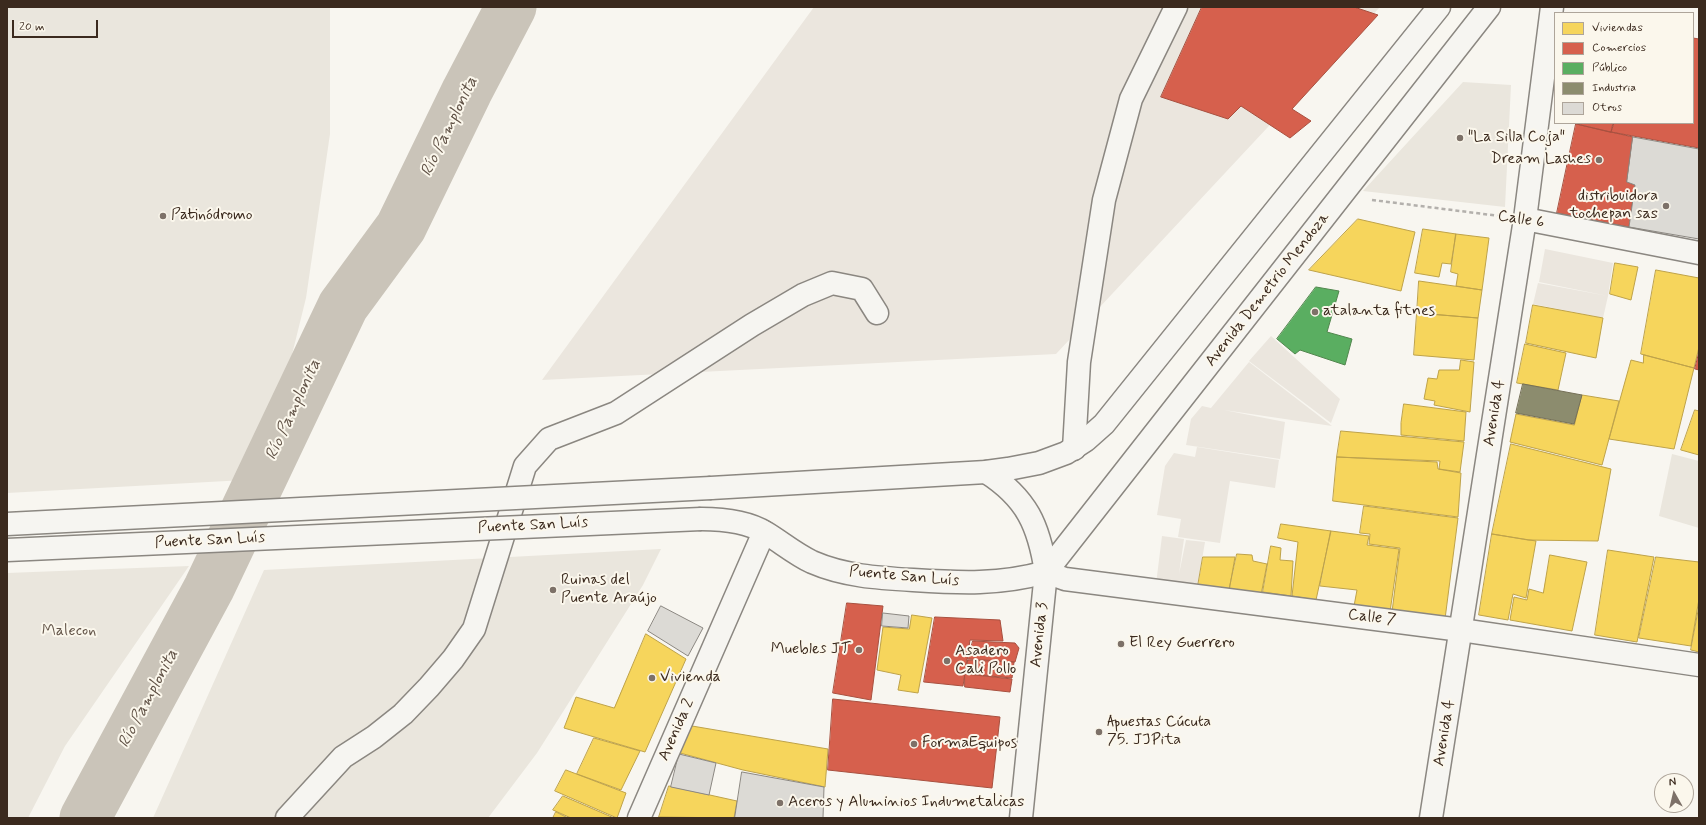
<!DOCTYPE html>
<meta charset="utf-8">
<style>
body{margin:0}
#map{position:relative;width:1706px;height:825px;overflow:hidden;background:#f8f6f0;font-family:Mynerve,sans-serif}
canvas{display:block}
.frame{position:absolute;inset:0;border:8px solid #3b2a1e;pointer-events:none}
.legend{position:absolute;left:1554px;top:12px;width:140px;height:112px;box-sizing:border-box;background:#fbf7ec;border:1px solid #aea59a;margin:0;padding:5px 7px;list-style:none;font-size:12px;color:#3b2a1e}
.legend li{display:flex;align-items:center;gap:8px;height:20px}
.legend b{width:20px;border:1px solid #aea59a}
.north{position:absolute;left:1654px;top:773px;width:40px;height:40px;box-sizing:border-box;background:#fbf7ec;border:1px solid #aea59a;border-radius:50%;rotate:352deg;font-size:11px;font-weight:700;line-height:16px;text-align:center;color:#3b2a1e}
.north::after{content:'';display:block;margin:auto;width:14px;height:18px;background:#7d7168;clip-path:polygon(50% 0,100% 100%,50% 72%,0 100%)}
.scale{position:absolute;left:12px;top:20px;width:86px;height:18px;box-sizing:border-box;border:2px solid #3b2a1e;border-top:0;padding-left:5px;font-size:12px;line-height:14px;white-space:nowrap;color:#3b2a1e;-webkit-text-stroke:3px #fbf7ec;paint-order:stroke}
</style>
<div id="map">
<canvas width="1706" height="825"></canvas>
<div class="frame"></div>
<ul class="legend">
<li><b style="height:11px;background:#f6d55c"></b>Viviendas</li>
<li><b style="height:11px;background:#d6604d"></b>Comercios</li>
<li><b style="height:11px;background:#5aae61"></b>Público</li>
<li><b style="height:11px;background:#8c8c6e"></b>Industria</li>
<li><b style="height:11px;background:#dcdad5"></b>Otros</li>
</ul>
<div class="north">N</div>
<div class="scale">20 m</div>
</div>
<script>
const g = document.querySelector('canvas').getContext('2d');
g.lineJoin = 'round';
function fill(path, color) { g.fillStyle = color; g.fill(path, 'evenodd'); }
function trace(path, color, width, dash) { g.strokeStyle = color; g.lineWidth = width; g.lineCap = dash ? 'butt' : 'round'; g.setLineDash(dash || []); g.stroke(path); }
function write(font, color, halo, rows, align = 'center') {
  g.font = font + ' Mynerve,sans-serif'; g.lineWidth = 4; g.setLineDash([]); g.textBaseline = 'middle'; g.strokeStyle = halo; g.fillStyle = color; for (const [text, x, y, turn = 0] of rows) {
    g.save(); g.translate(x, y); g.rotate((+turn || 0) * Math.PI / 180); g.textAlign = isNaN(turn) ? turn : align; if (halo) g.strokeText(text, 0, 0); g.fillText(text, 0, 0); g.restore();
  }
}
fill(new Path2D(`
 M814,7h566l-324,347 -514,26z
 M1545,249l68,14 -5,33 -69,-14z
 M1538,283l70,13 -5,22 -70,-14z
 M1271,336l69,63 -9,24 -82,-62z
 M1249,362l83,64 -108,-16 61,12 -5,37 -94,-14 5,-26 11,-13 9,2z
 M1197,447l82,13 -4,28 -45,-7 -10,62 -42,-6 3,-18 -24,-4 8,-49 9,-13 21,4z
 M1162,536l22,3 -5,35 7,-34 19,2 -8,47 -41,-5z`), '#ebe6de');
fill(new Path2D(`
 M7,7h323v127l-24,164 -24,97 -37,85 -238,13z
 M1463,82l48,3 -6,122 -142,-16z
 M1672,454l27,7v67l-40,-12z
 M661,549l-18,36 -106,168 -49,65h-335l111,-248z
 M189,566l-124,180 -37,72h-21v-245z`), '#eae6dd');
const homes = new Path2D(`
 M1358,219l57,13 -14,59 -92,-21z
 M1423,229l33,5 -5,30 -9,-1 -3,14 -24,-4z
 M1456,234l33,4 -7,52 -26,-4 2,-12 -7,-2z
 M1615,263l23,4 -7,33 -21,-6z
 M1656,270l43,8v69l-5,21 -53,-14z
 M1419,281l63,9 -4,28 -61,-5z
 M1533,305l70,13 -7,40 -70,-15z
 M1417,313l61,5 -4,42 -60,-5z
 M1525,344l41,9 -8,37 -41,-7z
 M1644,355l50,13 -20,81 -65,-10 22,-79 12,3z
 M1461,360l13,2 -4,50 -36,-7 1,-4 -11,-2 4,-21 9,1 2,-9h20z
 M1582,395l37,6 -17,64 -92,-23 6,-28 58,11z
 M1404,404l62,8 -2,29 -63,-6v-12z
 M1695,410l4,1v44l-18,-5z
 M1341,431l123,11 -4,30 -21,-3 1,-8 -103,-4z
 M1511,444l100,25 -13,72 -70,-1 -36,-6z
 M1337,457l100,5 1,7 23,4 -3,44 -125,-16z
 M1364,506l94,12 -13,101 -53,-7 8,-64 -31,-4 1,-10 -10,-1z
 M1281,524l50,7 -15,69 -24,-4 6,-54 -20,-4z
 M1331,531l38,5 -2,9 32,4 -9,63 -36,-6 3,-16 -37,-4z
 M1492,534l44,7 -10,57 -13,-4 -5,26 -29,-5z
 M1271,546l10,2 -1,12 13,1 -2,35 -28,-4z
 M1608,550l46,7 -17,85 -42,-7z
 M1237,554l15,1 1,6 14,3 -6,31 -32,-4z
 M1550,555l37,7 -15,69 -62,-11 4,-23 13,3 2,-11 14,4z
 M1203,557h32l-6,34 -31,-5z
 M1656,557l43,5v37l-8,47 -52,-8z
 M1699,606v46l-8,-2z
 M912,615l20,3 -14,75 -20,-3 3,-15 -24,-5 6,-43 26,2z
 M646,634l40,25 -41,93 -81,-24 12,-31 38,11z
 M692,726l136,23 -3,38 -82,-17 -63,-17z
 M594,738l46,13 -19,39 -44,-16z
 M566,770l60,23 -9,25 -62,-27z
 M669,786l68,15 -3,17 -75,-1z
 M563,796l51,22h-43l-18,-8z
 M556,812l12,6h-15z`);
fill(homes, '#f6d55c');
trace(homes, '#bea249', 1);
const shops = new Path2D(`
 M1202,7h152l24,8 -86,94 19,12 -21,17 -49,-32 -13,13 -67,-22z
 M1693,38l6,1v109l-88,-16 2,-9h80z
 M1573,123h41l-3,9z
 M1576,124l57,13 -6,45 8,3 -6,42 -72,-14z
 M1699,352v18l-4,-1z
 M847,603l36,3 -12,94 -38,-7z
 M935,617l65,3 3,21 -33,-1 -7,46 -39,-4z
 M973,641l42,2 4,5 -4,14 -47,-3z
 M968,660l46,2 -2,16 -45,-4z
 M965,674l47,5 -2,13 -45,-5z
 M833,699l167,18 -8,71 -164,-18z`);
fill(shops, '#d6604d');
trace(shops, '#a8503f', 1);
const public = new Path2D(`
 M1316,287l23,4 -12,41 25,7 -7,26 -45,-15 -5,4 -18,-15z`);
fill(public, '#5aae61');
trace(public, '#51864d', 1);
const industry = new Path2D(`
 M1523,384l59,11 -8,29 -58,-11z`);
fill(industry, '#8c8c6e');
trace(industry, '#746f56', 1);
trace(new Path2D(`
 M85,818l124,-230 134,-282 58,-79 66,-136 44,-84`), '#cac4b9', 51);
const building = new Path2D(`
 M1633,137l66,12v90l-70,-12 6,-42 -8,-3z
 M661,606l42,22 -15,28 -40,-25z
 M883,613l26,3 -1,12 -26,-2z
 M679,754l37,9 -7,32 -38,-8z
 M742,772l82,15 -1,31h-88z`);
fill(building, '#dcdad5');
trace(building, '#8b8781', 1);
const street = new Path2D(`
 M1525,219l174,34
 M1074,449l5,-87 25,-162 27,-101 45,-92
 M287,818l56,-61 31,-20 29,-23 26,-27 24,-28 21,-30 51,-163 24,-27 67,-26 136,-88 51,-30 29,-12 30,6 15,24
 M1431,818l94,-599 27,-212`);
const secondary = new Path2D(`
 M986,472c41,26 53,54 60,100l-25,246
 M1046,572l19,7 396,51 238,35
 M639,818l125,-286`);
const primary = new Path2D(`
 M711,488l275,-16 22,-3 31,-6 27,-10 20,-13 18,-16 335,-417
 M701,519c22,0 46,2 65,14 15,9 29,21 46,29 32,14 66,16 101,18 47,3 87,5 133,-8l443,-565`);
trace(street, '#8b8781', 25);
trace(secondary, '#8b8781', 25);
trace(primary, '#8b8781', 25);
trace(new Path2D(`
 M1372,200l128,16`), '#b3b0ac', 2.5, [4, 3]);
trace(street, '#f6f5f1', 22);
trace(secondary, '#f6f5f1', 22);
trace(primary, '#f6f5f1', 22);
const primaryBridge = new Path2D(`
 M7,524l704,-36
 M7,550l694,-31`);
trace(primaryBridge, '#8b8781', 25, []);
trace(primaryBridge, '#f6f5f1', 22);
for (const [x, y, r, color] of [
 [1460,138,4,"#7d7168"],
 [1599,160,4,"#7d7168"],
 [1666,206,4,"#7d7168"],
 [163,216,4,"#7d7168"],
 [1315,312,4,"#7d7168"],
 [553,590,4,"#7d7168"],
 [1121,644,4,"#7d7168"],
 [859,650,4,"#7d7168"],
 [947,661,4,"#7d7168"],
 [652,678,4,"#7d7168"],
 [1099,732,4,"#7d7168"],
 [914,744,4,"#7d7168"],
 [780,803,4,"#7d7168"]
]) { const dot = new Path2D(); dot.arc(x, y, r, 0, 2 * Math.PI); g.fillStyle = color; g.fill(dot); trace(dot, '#fbf7ec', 1.5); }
write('16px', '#3b2a1e', '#fbf7ec', [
 ["\"La Silla Coja\"",1468,138],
 ["Dream Lashes",1591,160,"right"],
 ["distribuidora",1658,197,"right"],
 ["tochepan sas",1658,215,"right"],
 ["Patinódromo",171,216],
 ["atalanta fitnes",1323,312],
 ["Ruinas del",561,581],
 ["Puente Araújo",561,599],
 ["El Rey Guerrero",1129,644],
 ["Muebles JT",851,650,"right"],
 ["Asadero",955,652],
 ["Cali Pollo",955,670],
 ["Vivienda",660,678],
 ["Apuestas Cúcuta",1107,723],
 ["75. JJPita",1107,741],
 ["FormaEquipos",922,744],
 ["Aceros y Aluminios Indumetalicas",788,803]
], 'left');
write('16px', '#3b2a1e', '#fbf7ec', [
 ["Calle 6",1521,220,9],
 ["Avenida Demetrio Mendoza",1268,290,-52],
 ["Avenida 4",1495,413,-81],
 ["Puente San Luís",533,526,-3],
 ["Puente San Luís",210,541,-3],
 ["Puente San Luís",904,577,5],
 ["Calle 7",1372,618,7],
 ["Avenida 3",1040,635,-84],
 ["Avenida 2",677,730,-66],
 ["Avenida 4",1445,733,-81]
]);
write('16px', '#64564a', '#fbf7ec', [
 ["Malecon",69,632]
]);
write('italic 17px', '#605246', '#fbf7ec', [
 ["Río Pamplonita",450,127,-64],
 ["Río Pamplonita",294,410,-65],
 ["Río Pamplonita",149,699,-62]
]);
</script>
